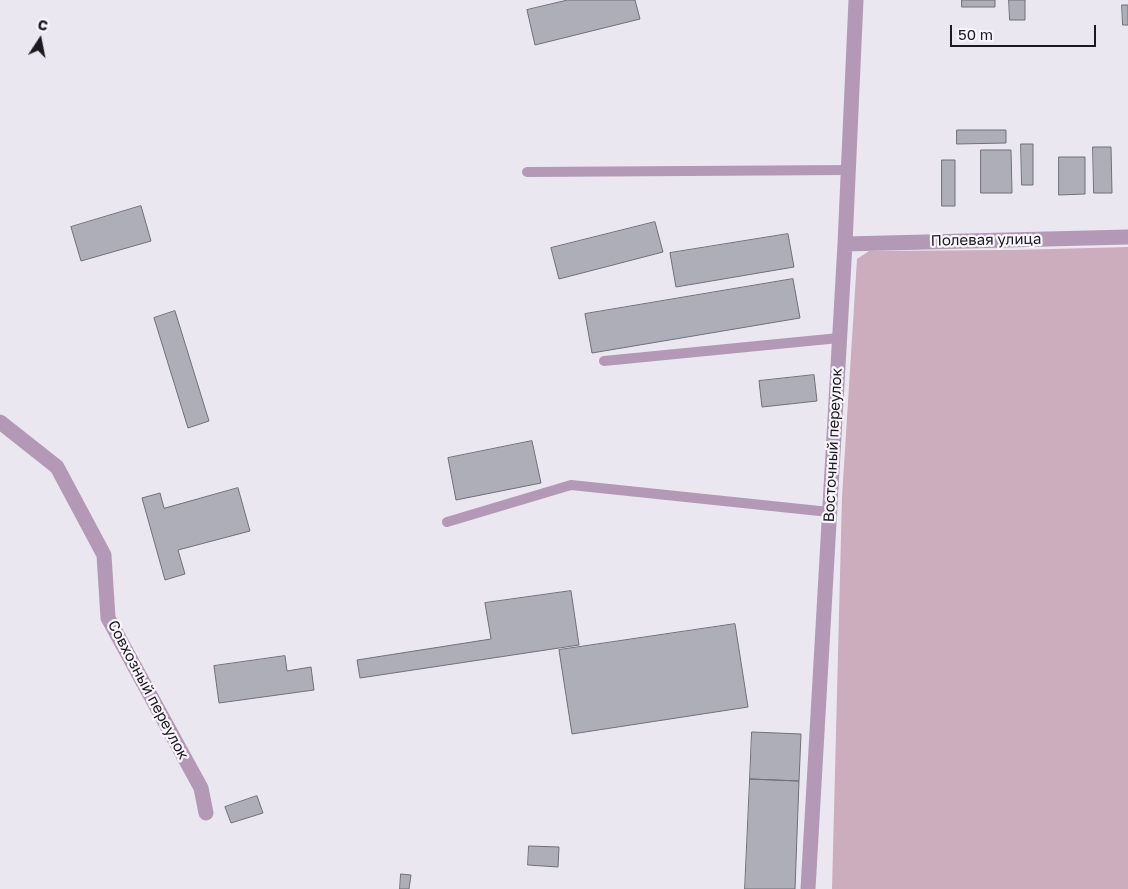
<!DOCTYPE html>
<meta charset="utf-8">
<style>
body{margin:0}
#map{position:relative;width:1128px;height:889px;overflow:hidden;background:#ebe7f1;font-family:"Golos Text",sans-serif}
canvas{display:block}
.north{position:absolute;left:15px;top:15px;width:50px;height:50px;-webkit-text-stroke:4px #f8f5fe;paint-order:stroke;rotate:11deg;font-size:14px;font-weight:700;line-height:20px;text-align:center;color:#1c1a1e}
.north::after{content:'';display:block;margin:auto;width:18px;height:22px;background:#1c1a1e;clip-path:polygon(50% 0,100% 100%,50% 72%,0 100%)}
.scale{position:absolute;left:950px;top:25px;width:146px;height:22px;box-sizing:border-box;border:2px solid #1c1a1e;border-top:0;padding-left:6px;font-size:15px;line-height:18px;white-space:nowrap;color:#1c1a1e;-webkit-text-stroke:4px #f8f5fe;paint-order:stroke}
</style>
<div id="map">
<canvas width="1128" height="889"></canvas>
<div class="north">С</div>
<div class="scale">50 m</div>
</div>
<script>
const g = document.querySelector('canvas').getContext('2d');
g.lineJoin = 'round';
function fill(path, color) { g.fillStyle = color; g.fill(path, 'evenodd'); }
function trace(path, color, width, dash) { g.strokeStyle = color; g.lineWidth = width; g.lineCap = dash ? 'butt' : 'round'; g.setLineDash(dash || []); g.stroke(path); }
function write(font, color, halo, rows, align = 'center') {
  g.font = font + ' "Golos Text",sans-serif'; g.lineWidth = 4.5; g.setLineDash([]); g.textBaseline = 'middle'; g.strokeStyle = halo; g.fillStyle = color; for (const [text, x, y, turn = 0] of rows) {
    g.save(); g.translate(x, y); g.rotate((+turn || 0) * Math.PI / 180); g.textAlign = isNaN(turn) ? turn : align; if (halo) g.strokeText(text, 0, 0); g.fillText(text, 0, 0); g.restore();
  }
}
fill(new Path2D(`
 M1128,247v642h-296l10,-392 15,-238 12,-8 144,-1z`), '#cbadbd');
const building = new Path2D(`
 M568,0h67l5,19 -105,26 -8,-35z
 M962,0h33v7h-33z
 M1009,0h16v20h-15z
 M1122,5h6v20h-5z
 M957,130h49v13l-49,1z
 M1021,144h12v41h-11z
 M1093,147h18l1,46h-18z
 M981,150h30l1,43h-31z
 M1059,157h26v37l-26,1z
 M942,160h13v46h-13z
 M141,206l10,35 -70,20 -10,-34z
 M655,222l8,30 -104,27 -8,-31z
 M788,234l6,33 -118,20 -6,-34z
 M793,279l7,39 -208,35 -7,-39z
 M175,311l34,110 -21,7 -34,-110z
 M814,375l3,26 -55,6 -3,-26z
 M532,441l9,42 -85,17 -8,-42z
 M238,488l12,43 -72,19 7,24 -20,6 -23,-82 18,-5 4,15z
 M571,591l8,54 -219,33 -3,-18 134,-21 -6,-36z
 M735,624l13,83 -176,27 -13,-84z
 M285,656l2,15 24,-4 3,23 -95,13 -5,-37z
 M752,732l49,2 -2,47 -49,-2z
 M750,779l49,2 -4,108h-50z
 M257,796l6,17 -32,10 -6,-16z
 M529,846l30,1 -1,20 -30,-2z
 M401,874l10,1 -2,14h-9z`);
fill(building, '#adaeb7');
trace(building, '#6f7078', 1);
trace(new Path2D(`
 M527,172l321,-2
 M604,361l235,-23
 M447,522l124,-37 258,27`), '#b499b6', 10);
trace(new Path2D(`
 M845,244l283,-7
 M0,422l57,45 47,88 4,63 93,170 5,25
 M808,889l37,-645 11,-244`), '#b499b6', 15);
write('15px', '#1c1a1e', '#f8f5fe', [
 ["Полевая улица",986,240,-1],
 ["Восточный переулок",833,445,-87],
 ["Совхозный переулок",148,690,62]
]);
</script>
